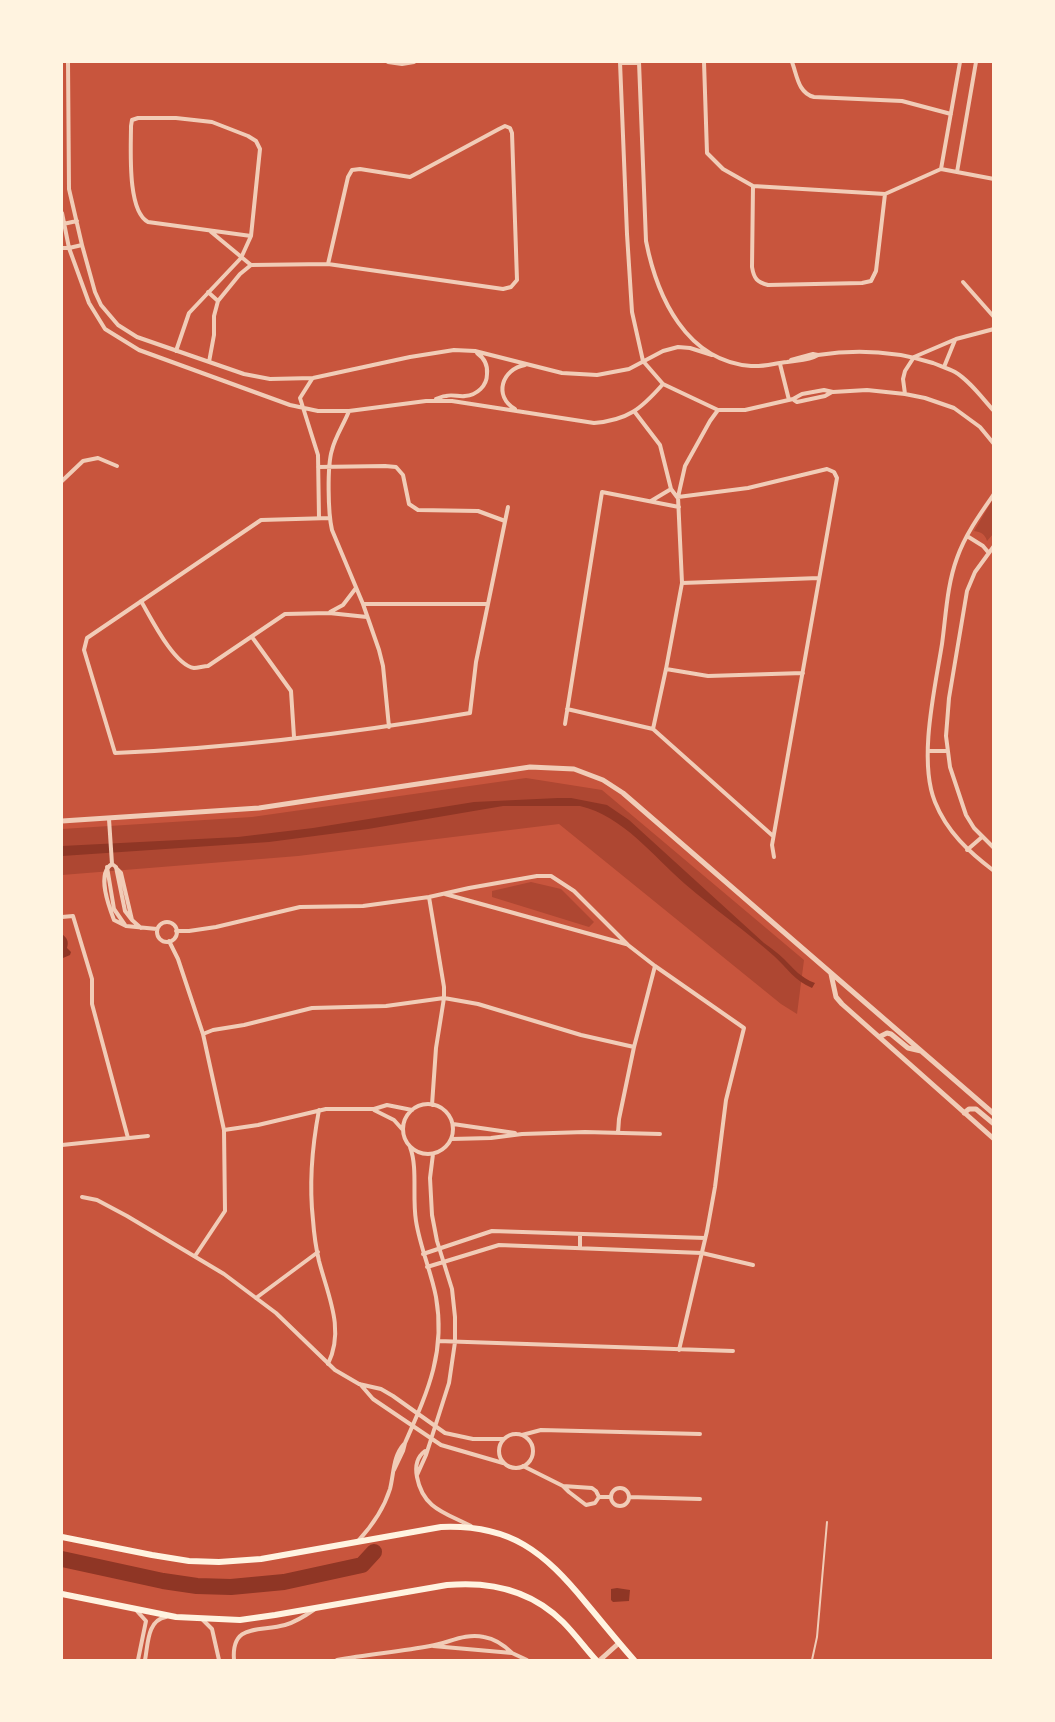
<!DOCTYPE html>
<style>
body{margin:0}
#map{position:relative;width:1055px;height:1722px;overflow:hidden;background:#c8553d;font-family:Mulish,sans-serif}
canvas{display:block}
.frame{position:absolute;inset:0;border:63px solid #fff3e0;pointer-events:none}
</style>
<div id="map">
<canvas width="1055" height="1722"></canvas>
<div class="frame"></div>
</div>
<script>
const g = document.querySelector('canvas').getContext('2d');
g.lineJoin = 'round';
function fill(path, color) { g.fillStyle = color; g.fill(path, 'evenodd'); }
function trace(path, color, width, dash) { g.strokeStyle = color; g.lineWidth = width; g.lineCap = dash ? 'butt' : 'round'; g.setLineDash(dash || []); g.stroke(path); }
fill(new Path2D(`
 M993,499v35l-6,7c-2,-7 -6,-9 -13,-10z
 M526,778l76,12 202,170 -7,54 -16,-10 -222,-180 -261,32 -236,19v-46l190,-12z
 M531,882l30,7 33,33 -5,5 -97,-30v-6z`), '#ae4732');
fill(new Path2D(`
 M558,798h13l36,7 22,15 135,123c7,5 14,10 20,16 10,10 17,19 31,24l-3,5c-17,-7 -25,-20 -38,-32 -28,-25 -60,-47 -89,-72 -32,-28 -62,-68 -105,-78h-77l-135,23 -99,13 -207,14v-10l176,-9 75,-9 161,-26z
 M62,934c5,4 7,7 5,14l4,4 -1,3 -7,3z
 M617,1588l13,2 -1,11 -16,1 -2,-2v-11z`), '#8f3625');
trace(new Path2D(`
 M62,1559l101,22 34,5 34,1 53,-5 78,-17 12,-13`), '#8f3625', 16);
trace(new Path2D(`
 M812,1660l5,-23 10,-115`), '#f1ccb7', 2);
trace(new Path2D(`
 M68,62l1,127 13,56 13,47 6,13 17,20 19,12 107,37 26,5 43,-1 97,-21 44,-7 21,1 87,22 35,2 32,-6 34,-18 15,-4 12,1 22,7
 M388,62l14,2 12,-2
 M620,62l7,172 5,78 11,49 20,23 55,26h27l48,-11 9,-5 22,-4 9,2 34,-2 38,4 20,4 29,10 26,19 14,17
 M639,62l7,179c11,56 40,120 105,125 13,1 24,-3 36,-4 11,-2 21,-1 31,-7
 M704,62l3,91 16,16 30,17 132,8 56,-25 53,10
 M792,62c5,13 6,31 22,35l88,4 49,13
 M620,63h19
 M941,169l19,-107
 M957,172l19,-110
 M753,186l-1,81c2,12 5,15 16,18l94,-2 9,-2 5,-10 9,-77
 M62,213l7,35 20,55 16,26 34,21 151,55 28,6h31l77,-10h26l142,22c34,-3 47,-14 69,-39
 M63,224l14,-3
 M210,231l41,34 77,-1 175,25 8,-2 6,-7 -5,-147 -2,-5 -5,-2 -6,3 -89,48 -50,-8 -8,1 -4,7 -20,87
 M62,248h7l13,-3
 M963,282l31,35
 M208,292l10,9
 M176,351l13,-38 52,-55 10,-22 9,-87 -4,-8 -8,-5 -36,-14 -36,-4h-38l-6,2 -1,6c0,23 -4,85 17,96l103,14
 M791,360l22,-6 5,1c39,-6 77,-4 115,8 7,3 15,5 22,9 15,9 27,26 39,39
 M209,362l5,-27v-19l4,-15 22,-27 11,-9
 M780,364l9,36
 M944,367l11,-27
 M312,379l-12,19 18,57 1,63
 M905,394l-2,-15 2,-8 9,-14 42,-18 38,-10
 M436,399c4,-1 6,-3 10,-3 6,-2 13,1 19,0 12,-1 22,-10 22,-22 1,-9 -3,-16 -10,-21
 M794,400l3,2 28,-6 7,-4
 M515,409c-22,-13 -13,-40 10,-44
 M349,411c-5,13 -14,26 -17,39 -5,16 -4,63 0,80l31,74 16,46 4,16 6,61
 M634,411l26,34 11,44 6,8
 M318,467l67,-1 11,1 7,8 6,29 9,6 60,1 27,10
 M62,481l21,-20 15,-3 19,8
 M994,494c-14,20 -29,41 -37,64 -10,27 -11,57 -15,86 -7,44 -24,116 -7,158 12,30 34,50 59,69
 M678,497l70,-9 79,-19 7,3 3,6 -65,367 2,12
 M651,501l20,-12
 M330,518l-69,2 -174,118 -3,12 31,103c119,-5 238,-20 355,-40l6,-51 32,-155
 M967,536l16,10 5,6
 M994,546l-19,26 -8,19 -18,107 -3,38 4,31 16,48 8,13 20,20
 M682,583l137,-5
 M141,601c10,17 33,64 53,67 4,0 10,-2 14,-2l77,-52 44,-1 38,4
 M363,604h125
 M330,612l13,-7 13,-17
 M252,637l39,54 3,46
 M666,669l42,7 95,-3
 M567,709l86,20 120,107
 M565,724l37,-232 77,15
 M653,729l13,-60 16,-86 -4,-86 7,-31 25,-45 8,-11
 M928,751h19
 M109,819l3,45 4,3 9,44 7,9
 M967,850l15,-13
 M112,864c-16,9 -3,43 2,56l12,6 31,3
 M107,867l7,42 11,16
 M116,868l5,5 11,47 9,8
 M445,894l181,50
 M429,897l15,90v11l-8,50 -4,57
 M62,917l11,-1 19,63v25l36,134
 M157 932a10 10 0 1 1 20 0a10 10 0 1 1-20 0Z
 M176,931h13l27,-4 84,-20 63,-1 66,-9 40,-9 68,-12h14l23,15 54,54 27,21 89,62 -18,72 -11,87 -8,44 -28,119
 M169,941l9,18 25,75 21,96 1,81 -30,45
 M203,1034l10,-4 31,-5 68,-17 74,-2 58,-8 34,6 103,31 53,12
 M403 1129a25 25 0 1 1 50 0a25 25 0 1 1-50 0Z
 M319,1110c-7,37 -10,74 -6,110 1,14 3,28 6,41 9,35 26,68 9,103
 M374,1110l20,10 8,9
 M453,1124l62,9
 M224,1130l34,-5 68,-16h48l13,-4 25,5
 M618,1133l1,-14 15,-72 21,-81
 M451,1139l40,-1 31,-4 63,-2 75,2
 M62,1145l86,-9
 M82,1197l15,3 30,16 97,58 52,39 59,57 24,14 22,5 12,7 52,37 28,6h31
 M580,1248v-14
 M423,1254l69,-23 213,7
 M427,1267l72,-22 203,8 51,12
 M256,1298l62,-46
 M438,1341l295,10
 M360,1384l13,15 68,46 62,18
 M499 1451a17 17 0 1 1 34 0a17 17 0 1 1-34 0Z
 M522,1435l19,-5 159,4
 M425,1451c-8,6 -10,16 -8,26 6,32 29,36 54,49
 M523,1466l40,20 6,6 17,13 9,-2 4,-6
 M394,1470l9,-19 2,-8c22,-50 41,-90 31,-146 -5,-26 -16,-50 -20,-76 -4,-24 2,-53 -6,-74
 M417,1475l9,-20 23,-72 6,-41v-25l-3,-28 -15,-48 -5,-26 -2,-37 3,-24
 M563,1486l29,2 4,3 3,6
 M611 1497a9 9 0 1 1 18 0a9 9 0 1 1-18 0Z
 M599,1497h12
 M629,1497l71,2
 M358,1541c14,-15 26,-33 32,-52 4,-16 3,-33 14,-45
 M137,1611l9,10 -8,39
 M202,1619l10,10 7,31
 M433,1646l79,7 15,7
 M145,1660c3,-15 2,-40 21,-43
 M234,1660c-3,-37 25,-28 51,-35 11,-3 20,-9 30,-16
 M337,1660c30,-6 62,-8 93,-14 19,-3 34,-13 54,-9 12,2 20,8 28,16`), '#f1ccb7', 4);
trace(new Path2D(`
 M62,821l197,-13 271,-41 44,2 29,11 20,13 371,321
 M831,974l5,23 6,7 152,135
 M879,1037l8,-4 4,1 17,14 13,3
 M964,1113l5,-4h7l18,15
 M600,1660l19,-17`), '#f1ccb7', 5);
trace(new Path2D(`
 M62,1537l90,18 37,6 30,1 42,-3 180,-32c70,-3 103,25 145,76 16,19 32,39 48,57
 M62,1594l114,23 64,3 35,-5 172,-30c44,-4 84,5 116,37 12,12 22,26 33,38`), '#fff3e0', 6);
</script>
